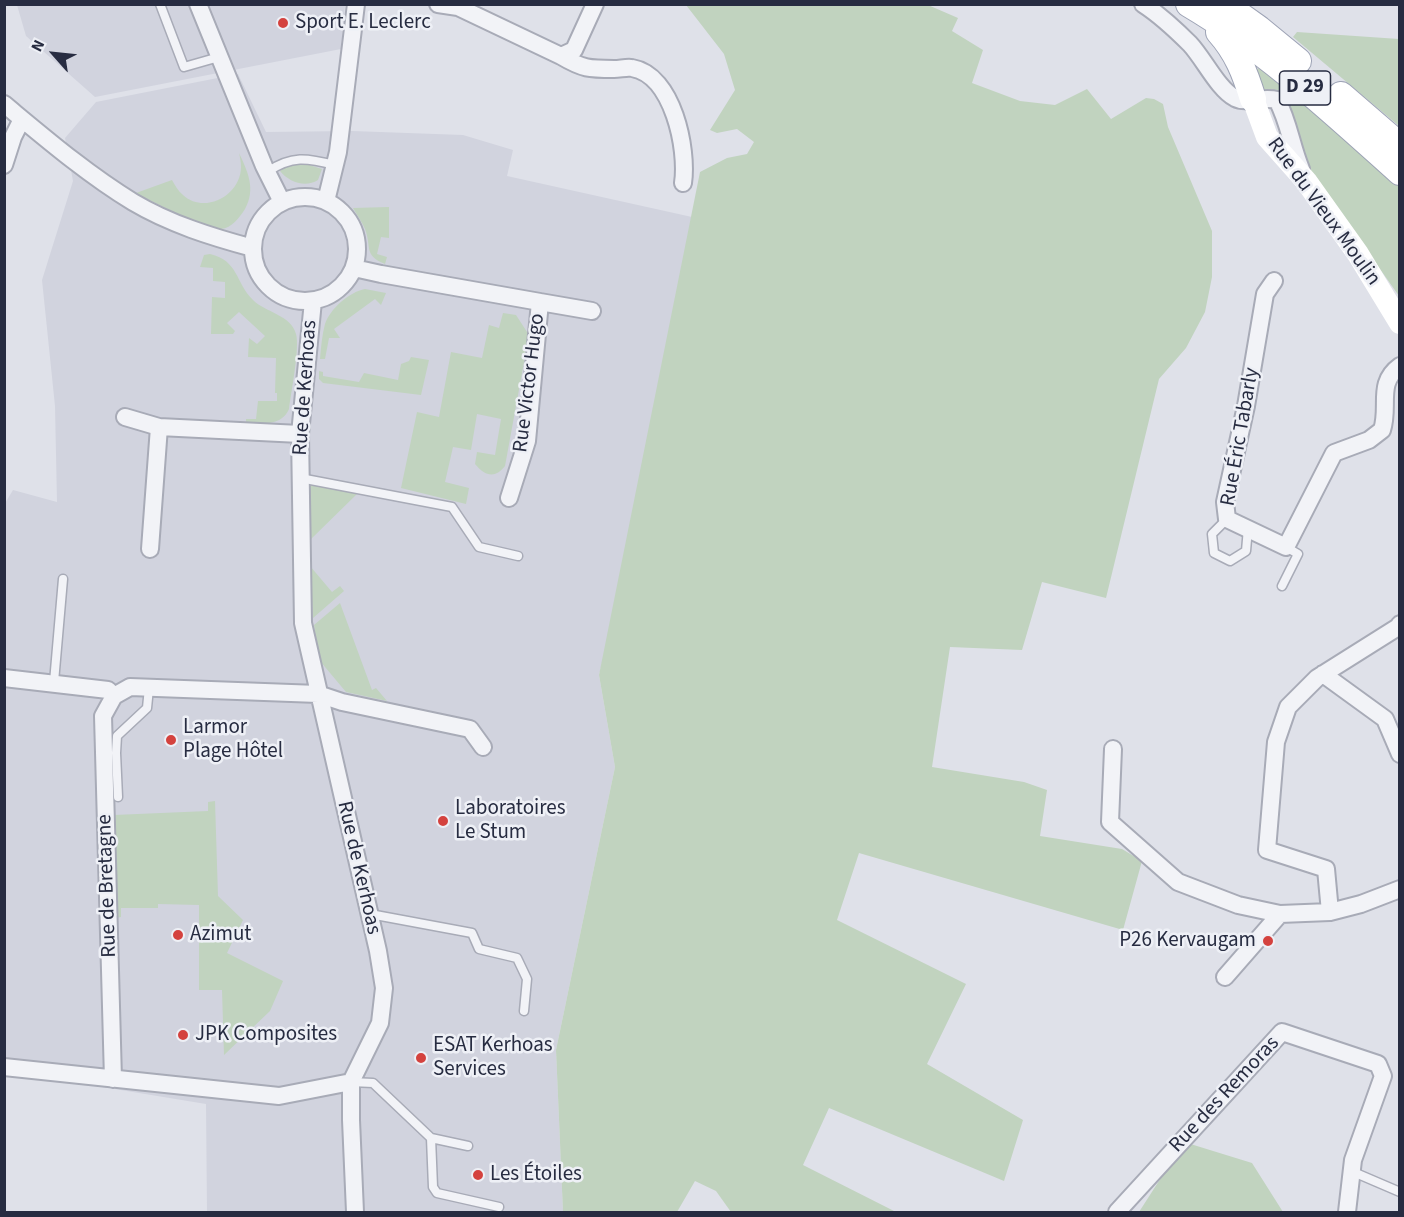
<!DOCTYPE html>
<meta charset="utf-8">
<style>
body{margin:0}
#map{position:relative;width:1404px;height:1217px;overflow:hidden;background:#dfe1e9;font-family:"Source Sans 3",sans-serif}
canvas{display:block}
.frame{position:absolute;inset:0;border:6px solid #272c41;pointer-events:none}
.north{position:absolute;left:24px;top:24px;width:60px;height:60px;-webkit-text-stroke:4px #eef0f6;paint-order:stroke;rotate:297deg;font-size:16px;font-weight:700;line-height:24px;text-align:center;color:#272c41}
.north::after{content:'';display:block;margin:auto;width:21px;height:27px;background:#272c41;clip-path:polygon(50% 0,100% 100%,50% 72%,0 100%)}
</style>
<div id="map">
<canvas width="1404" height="1217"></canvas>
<div class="frame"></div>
<div class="north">N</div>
</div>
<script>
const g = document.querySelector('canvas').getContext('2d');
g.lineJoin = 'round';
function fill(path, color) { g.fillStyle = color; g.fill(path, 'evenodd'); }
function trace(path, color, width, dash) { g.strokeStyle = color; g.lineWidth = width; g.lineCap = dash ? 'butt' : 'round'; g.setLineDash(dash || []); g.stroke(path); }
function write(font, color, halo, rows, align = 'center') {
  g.font = font + ' "Source Sans 3",sans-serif'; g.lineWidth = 5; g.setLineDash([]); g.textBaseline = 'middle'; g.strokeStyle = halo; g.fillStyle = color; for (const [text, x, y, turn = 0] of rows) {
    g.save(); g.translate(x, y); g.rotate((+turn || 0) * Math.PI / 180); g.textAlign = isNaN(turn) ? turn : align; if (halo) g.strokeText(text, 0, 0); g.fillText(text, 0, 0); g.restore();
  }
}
fill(new Path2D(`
 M17,5h328l-4,44 -246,48 -69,-61z
 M238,74l28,58 86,-1 111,4 50,15 -6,26 185,41 -69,361 -24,97 16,92 -59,283 7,162h-356l-1,-108 -201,-33 -1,-566 9,-15 44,12 -2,-96 -13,-126 31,-99 -8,-43 31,-36z`), '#d1d3de');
fill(new Path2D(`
 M686,5h242l30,13 -6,13 31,19 -11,33 48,18 35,4 32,-16 24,30 35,-21 8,1 9,5 5,23 44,104v46l-7,35 -19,36 -27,31 -53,219 -64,-16 -20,68 -72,-3 -18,120 92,15 23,8 -7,46 82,13 20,12 -19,69 -264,-77 -22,67 129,64 -39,80 96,56 -19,61 -175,-73 -26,57 93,47h-165l-15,-21 -21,-10 -18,31h-114l-7,-162 59,-283 -16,-92 101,-503 27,-14 20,-4 7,-12 -17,-13 -20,4 -7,-3 25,-40 -11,-36z
 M1297,32l102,7v87l-106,-89z
 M1259,68l56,42 84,76v110l-96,-136 -15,-58 -11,-12 -10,-1 -10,3 -3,-22z
 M239,153c9,19 17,36 6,56 -6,9 -13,19 -24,20 -14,1 -70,-28 -85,-36l36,-13c3,5 6,11 11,15 22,20 58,0 58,-28 0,-5 -1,-10 -2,-14z
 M294,163h9l19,6 -4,11c-13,8 -29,2 -38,-9l6,-5z
 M389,207v31l-8,-1 -4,17 10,3 -2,7c-22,-9 -13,-17 -20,-35 -3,-7 -8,-14 -12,-21z
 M210,254c29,7 25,28 43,46 12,12 38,15 43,34 4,13 -5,59 -7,75 -8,18 -27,14 -43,14v-4h10l2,-18h19v-8h-2l1,-35 -28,-1 1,-19 8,6 8,-8 -26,-24 -12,11 8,8 -2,3h-22l1,-37 13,1v-16l-12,-1v-13l-13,-1 4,-12z
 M365,289l21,4 -5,12 -6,-6 -41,30 6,9h-11l-4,21h-5c1,-12 2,-24 5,-35 5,-15 24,-32 40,-35z
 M503,313l13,2 13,20 -24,131c-10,13 -20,10 -30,-2l2,-12 18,3 6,-36 -24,-5 -6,36 -18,-3 -8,35 24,6 -3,16 -65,-16 16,-76 22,5 12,-65 31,6 7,-33 10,3z
 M411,357l18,3 -8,35 -98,-12 -4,-4v-8l4,1v4l36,6 5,-9 34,7 3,-16 8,-3z
 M308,484l50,9 -49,48z
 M310,566l22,26 8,-6 4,5 -31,27z
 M340,603l32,87 4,-2 11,13 -41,-9 -26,-31 -6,-36z
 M215,801l3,95 25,24 -16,33 56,28 -13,30 -46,44 -2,-65h-23v-85l-41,-1v4h-37v9l-5,1 -2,-103 94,-4v-9z
 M1184,1142l68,21 31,49h-144z`), '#c1d3bf');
const lane = new Path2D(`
 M160,4l24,63 35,-10
 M267,172c25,-17 40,-14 68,-7
 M300,478l152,29 27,40 39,9
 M1227,519l-15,15 2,19 16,8 16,-10 2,-23
 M1282,586l16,-32 -12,-7
 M54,682l9,-103
 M118,797l-2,-44 1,-17 30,-28 2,-20
 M370,914l102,19 7,16 38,9 10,21 -3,32
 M351,1082l22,1 58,55 2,49 4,6 62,14
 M431,1138l37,8
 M1351,1171l49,21`);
const street = new Path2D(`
 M198,4l66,162 18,36
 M438,4l20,3 103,49 13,-6 21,-46
 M1143,4c17,11 33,26 47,40 14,15 28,45 45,54 12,6 28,-2 42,2 12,22 14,45 24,69
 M561,56c22,13 28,13 53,13 6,0 13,-2 18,-1 41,7 56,81 51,115
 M4,104c41,34 83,70 129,98 37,22 79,35 120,46
 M4,165l9,-28 9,-18
 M253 249a52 52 0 1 1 104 0a52 52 0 1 1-104 0Z
 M326,201l12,-49 18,-148
 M354,268l27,6 159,28 -13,139 -18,57
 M1274,281l-9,13 -19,112 -21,96 2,17 59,28 48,-94 35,-13 13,-10c8,-24 -6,-47 18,-64
 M540,302l52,9
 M125,417l34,10
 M150,549l9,-122 141,7
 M1400,624l-2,3 -81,51 -29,29 -12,35 -9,108 59,19 4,43 31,-8 39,-15
 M1323,674l62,45 15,35
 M4,678l104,12 6,6
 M1113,749l-3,73 68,60 60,23 42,9 50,-2
 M1225,977l55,-63
 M4,1067l275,29 72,-14 29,-59 4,-35 -6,-37 -75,-328 -3,-189 13,-133
 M113,1079l-10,-363 11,-20 16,-9 188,7 24,8 128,27 13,18
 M351,1082v38l4,92
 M1117,1212l165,-180 96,32 5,12 -30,84 -6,52`);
const primary = new Path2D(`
 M1189,4c78,46 144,108 211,168
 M1224,4l35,25 39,32
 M1219,32c18,20 26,41 34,67
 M1341,95l59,51`);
trace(lane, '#a8abb7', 11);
trace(street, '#a8abb7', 20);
trace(primary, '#9da3b5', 28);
trace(lane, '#f2f3f7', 8);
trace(street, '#f2f3f7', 16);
trace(new Path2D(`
 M1253,99l14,38 39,44 52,73 42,69`), '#fff', 22);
trace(primary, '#fff', 26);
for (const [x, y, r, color] of [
 [283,23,6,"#d4423e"],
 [171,740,6,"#d4423e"],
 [443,821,6,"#d4423e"],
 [178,935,6,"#d4423e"],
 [1268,941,6,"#d4423e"],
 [183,1035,6,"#d4423e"],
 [421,1058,6,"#d4423e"],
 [478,1175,6,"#d4423e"]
]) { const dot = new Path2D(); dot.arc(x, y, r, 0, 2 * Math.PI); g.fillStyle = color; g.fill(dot); trace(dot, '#eef0f6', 2); }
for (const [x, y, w] of [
 [1305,88,51]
]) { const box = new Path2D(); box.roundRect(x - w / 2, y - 17, w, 34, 4.5); g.fillStyle = '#eef0f6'; g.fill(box); trace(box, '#272c41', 1.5); }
write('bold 20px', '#272c41', null, [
 ["D 29",1305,88]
]);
write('21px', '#272c41', '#eef0f6', [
 ["Sport E. Leclerc",295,23],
 ["Larmor",183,728],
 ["Plage Hôtel",183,752],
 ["Laboratoires",455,809],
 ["Le Stum",455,833],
 ["Azimut",190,935],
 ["P26 Kervaugam",1256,941,"right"],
 ["JPK Composites",195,1035],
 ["ESAT Kerhoas",433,1046],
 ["Services",433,1070],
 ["Les Étoiles",490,1175]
], 'left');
write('21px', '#272c41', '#eef0f6', [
 ["Rue du Vieux Moulin",1323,212,54],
 ["Rue Victor Hugo",530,383,-83],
 ["Rue de Kerhoas",306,388,-86],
 ["Rue Éric Tabarly",1241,437,-80],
 ["Rue de Kerhoas",358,868,77],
 ["Rue de Bretagne",108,886,-92],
 ["Rue des Remoras",1225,1095,-47]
]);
</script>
